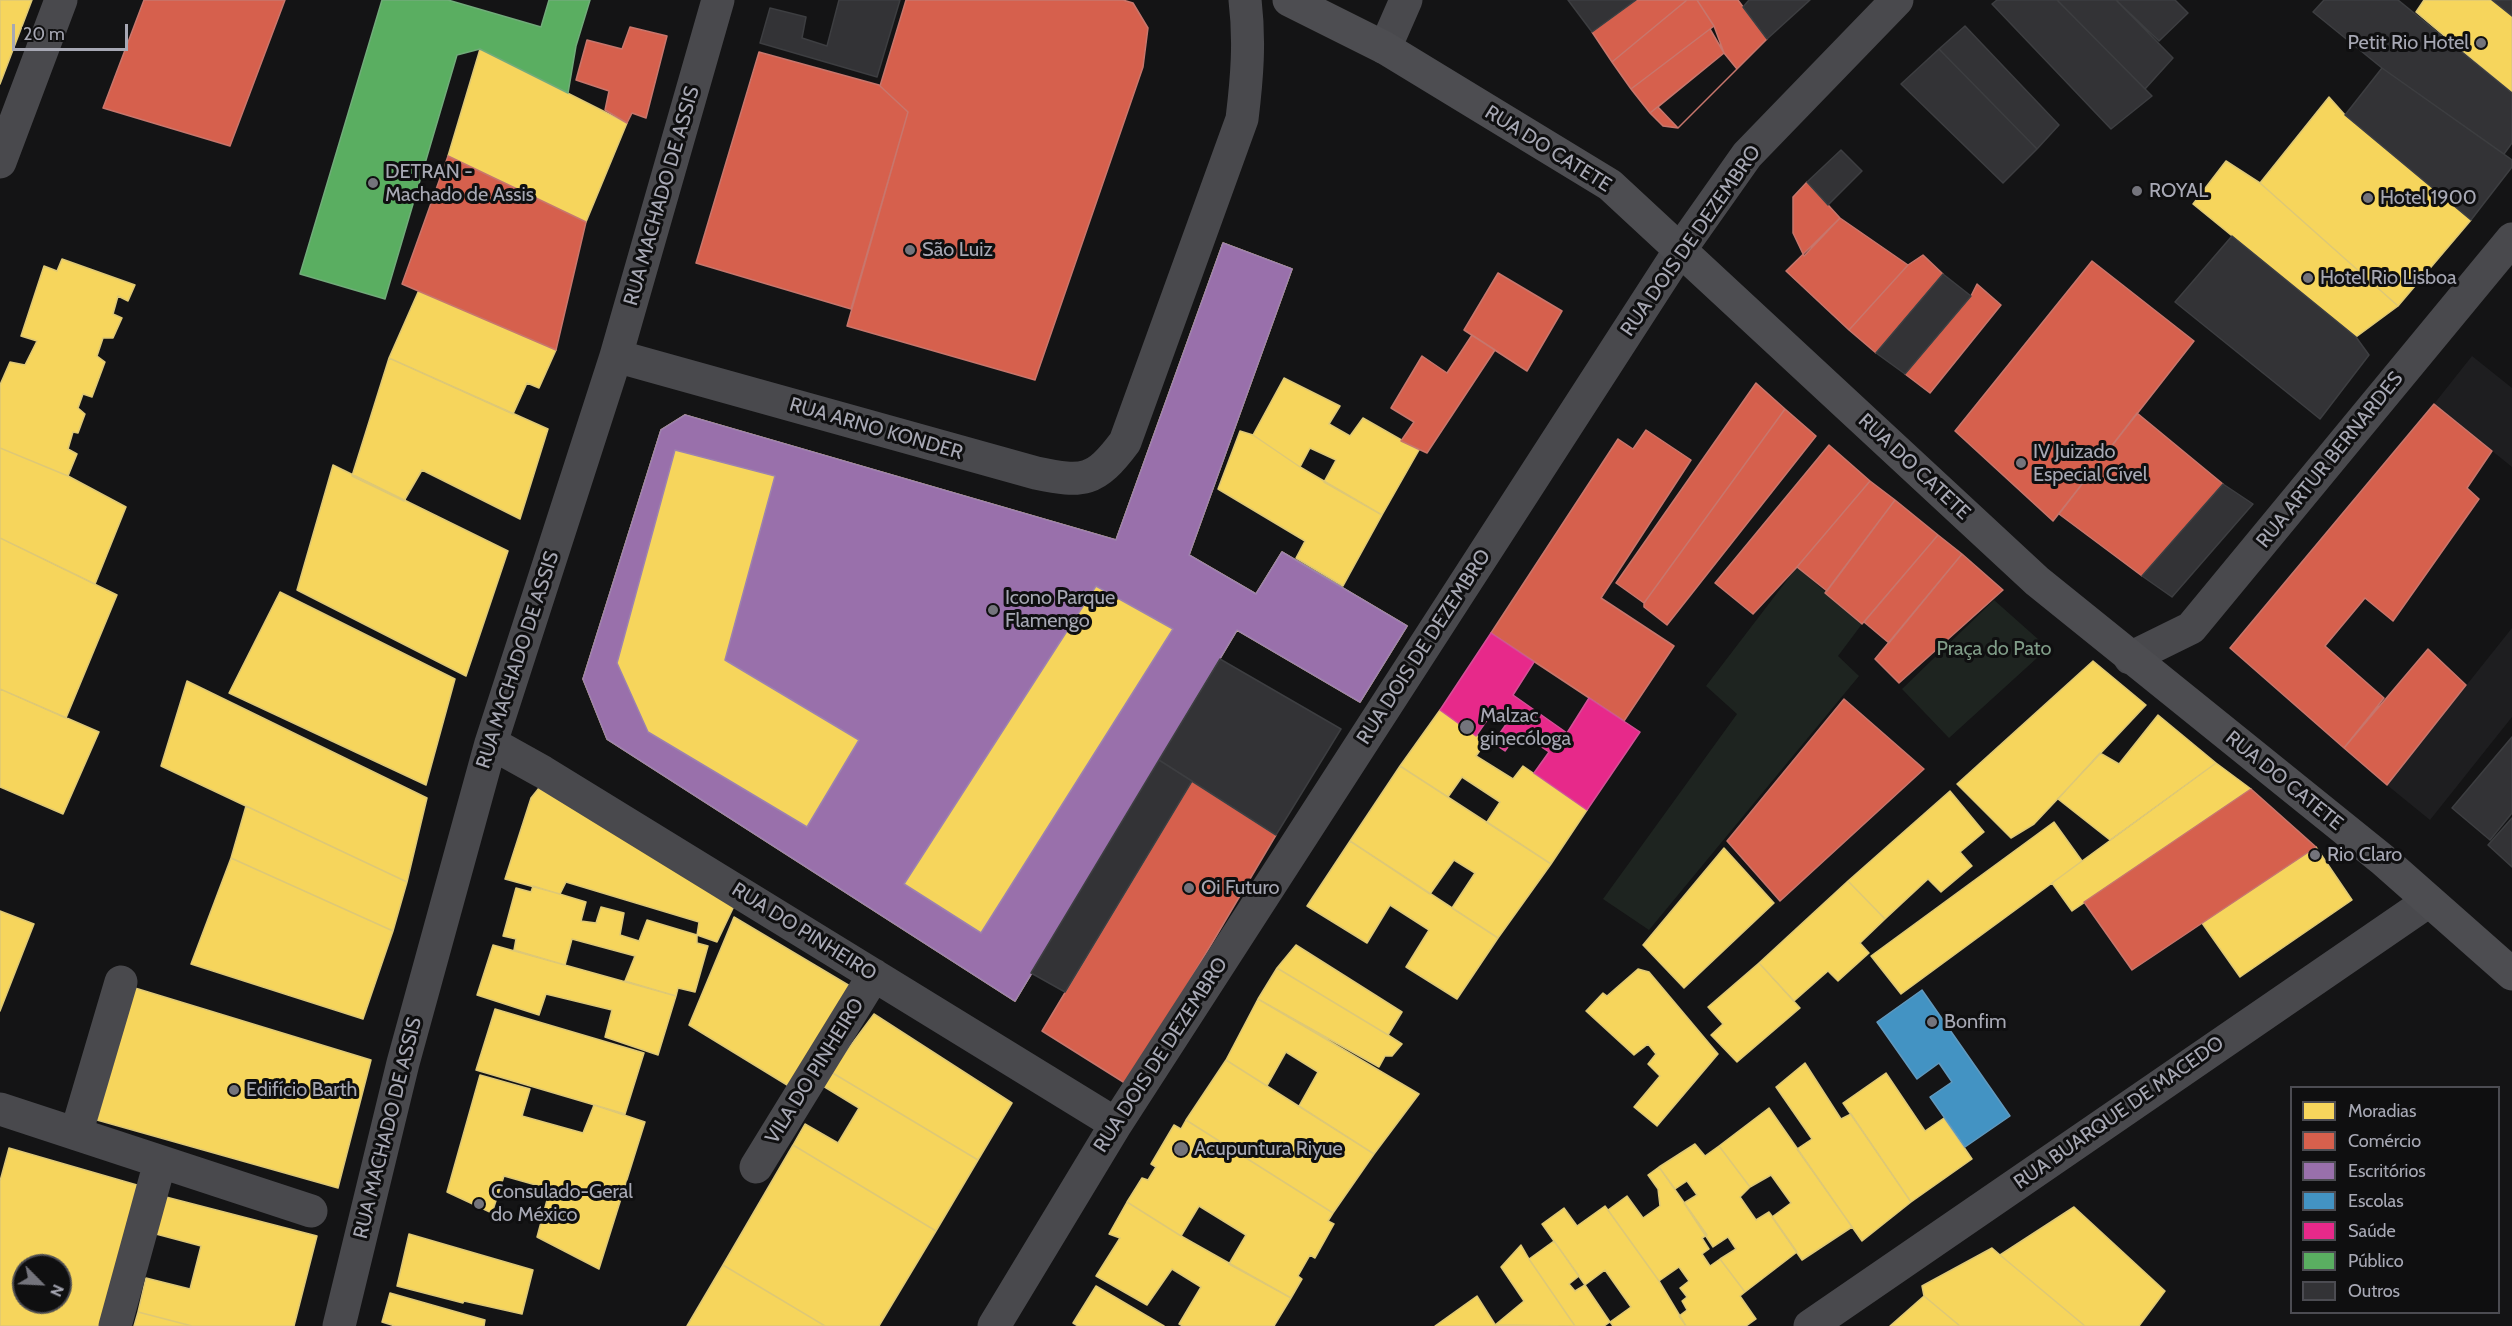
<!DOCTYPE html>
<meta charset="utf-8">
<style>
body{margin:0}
#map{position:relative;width:2512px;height:1326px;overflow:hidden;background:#141415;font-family:Cabin,sans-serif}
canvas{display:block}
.legend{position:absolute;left:2290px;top:1086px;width:210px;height:228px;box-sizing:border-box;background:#0f0f10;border:2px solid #4c4c52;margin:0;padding:8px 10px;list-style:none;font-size:18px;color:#a7a8b4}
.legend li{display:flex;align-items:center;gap:12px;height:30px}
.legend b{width:30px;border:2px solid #4c4c52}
.north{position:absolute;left:12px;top:1254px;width:60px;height:60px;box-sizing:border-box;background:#0f0f10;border:2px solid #4c4c52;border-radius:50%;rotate:114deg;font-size:16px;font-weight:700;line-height:24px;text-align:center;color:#a7a8b4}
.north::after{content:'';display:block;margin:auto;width:21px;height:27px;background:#74747c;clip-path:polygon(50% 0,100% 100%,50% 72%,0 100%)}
.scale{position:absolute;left:12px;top:24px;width:116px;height:27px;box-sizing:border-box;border:3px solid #a7a8b4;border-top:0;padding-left:8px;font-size:18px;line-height:21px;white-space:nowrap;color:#a7a8b4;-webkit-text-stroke:4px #0f0f10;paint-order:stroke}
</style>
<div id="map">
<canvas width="2512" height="1326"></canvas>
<ul class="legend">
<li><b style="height:16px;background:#f6d55c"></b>Moradias</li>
<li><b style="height:16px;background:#d6604d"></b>Comércio</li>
<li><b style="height:16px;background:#9970ab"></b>Escritórios</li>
<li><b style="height:16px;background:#4393c3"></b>Escolas</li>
<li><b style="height:16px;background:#e7298a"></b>Saúde</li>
<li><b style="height:16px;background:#5aae61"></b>Público</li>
<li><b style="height:16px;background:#333336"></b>Outros</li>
</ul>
<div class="north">N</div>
<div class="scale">20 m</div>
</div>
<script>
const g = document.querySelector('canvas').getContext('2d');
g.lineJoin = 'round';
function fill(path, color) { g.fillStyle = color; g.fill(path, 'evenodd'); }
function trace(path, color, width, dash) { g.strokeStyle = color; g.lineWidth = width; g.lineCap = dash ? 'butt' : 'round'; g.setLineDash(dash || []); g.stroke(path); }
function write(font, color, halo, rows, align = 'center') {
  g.font = font + ' Cabin,sans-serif'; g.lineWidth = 6; g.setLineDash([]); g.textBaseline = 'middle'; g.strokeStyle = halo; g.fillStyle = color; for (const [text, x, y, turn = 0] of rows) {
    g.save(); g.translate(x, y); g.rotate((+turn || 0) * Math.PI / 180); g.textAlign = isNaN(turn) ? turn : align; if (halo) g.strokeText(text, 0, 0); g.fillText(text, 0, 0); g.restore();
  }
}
fill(new Path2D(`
 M2472,356l40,32v79l-78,-63z
 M2512,628v89l-82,103 -43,-35z`), '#1e1e20');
fill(new Path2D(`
 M1797,567l65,57 -24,32 21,20 -210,254 -46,-31 134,-185 -31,-28z
 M1994,600l54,48 -99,90 -47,-49z`), '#1e2420');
const homes = new Path2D(`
 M0,0h32l-32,84z
 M2424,0h68l20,16v77l-96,-81z
 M480,49l147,74 -41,99 -138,-66z
 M2329,97l16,18 126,105 -73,86 -138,-123z
 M2226,161l34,22 138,123 -42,31 -163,-133z
 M1223,243l69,26 -103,286 67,39 26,-42 125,74 -47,76 -123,-72 -222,371 -408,-262 -24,-60 78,-249 24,-15 431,125z
 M62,259l73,26 -7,16 -10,-5 -5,18 9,4 -9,20h-10l-6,18 8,6 -13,35 -9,-3 -5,14 7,6 -7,19 -5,-1 -5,17 9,5 -9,22 -68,-28v-63l10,-23 15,3 12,-24 -16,-5 23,-70 13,5z
 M419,290l137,60 -17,38 -12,-5 -14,31 -124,-56z
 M389,358l159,71 -28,90 -98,-49 -18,31 -52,-25z
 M1284,378l56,28 -11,18 21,12 13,-18 56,32 -37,65 -58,-33 12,-22 -26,-12 -10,19 -47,-32z
 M1240,431l13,4 47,32 82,48 -39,71 -47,-28 9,-17 -87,-52z
 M0,448l68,28 58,31 -31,77 -95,-46z
 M333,465l175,86 -42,125 -169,-86z
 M0,538l117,57 -51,123 -66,-29z
 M280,592l175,87 -29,106 -197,-92z
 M2093,661l53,44 -112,119 -23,14 -54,-54z
 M187,681l240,117 -20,84 -246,-116z
 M0,689l99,43 -36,82 -63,-27z
 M1440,710l46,32 -10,14 37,23 10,-13 64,44 -36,54 -64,-42 13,-20 -38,-25 -14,20 -48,-31z
 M2158,715l58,48 -106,77 -52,-41 42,-46 19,11z
 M2216,763l35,26 -179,122 -20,-28z
 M1400,766l151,98 -53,74 -46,-30 23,-35 -21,-13 -24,34 -80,-53z
 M539,788l196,116 -18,38 -20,-7 2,-13 -133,-40 -6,12 -55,-15 26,-81z
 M1950,791l34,41 -24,20 12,14 -31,26 -13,-13 -43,40 -37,-38z
 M246,806l161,76 -14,49 -162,-73z
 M2054,822l28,39 -181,133 -30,-38z
 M1350,841l148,97 -41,61 -51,-32 23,-37 -39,-25 -23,38 -60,-37z
 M2316,847l36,53 -112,77 -38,-54z
 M1724,848l50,55 -90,85 -41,-43z
 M231,858l162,73 -30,88 -172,-55z
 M1848,881l37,38 -25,24 9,10 -31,28 -10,-10 -34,30 -35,-38z
 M533,886l53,16 -5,19 15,2 5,-16 23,6 -4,22 19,6 8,-21 50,15v8l11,3 -13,46 -17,-4 -2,8 -51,-15 10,-25 -63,-17 -7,26 -51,-15 2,-11 -13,-3 13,-48 15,4z
 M0,911l34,13 -34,87z
 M734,917l121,72 -63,99 -103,-63z
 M493,945l183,51 -18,59 -53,-18 7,-27 -66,-16 -7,21 -62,-20z
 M1296,945l106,67 -14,23 -111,-67z
 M1759,963l41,45 -63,54 -26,-27 12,-11 -15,-17z
 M1277,968l111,67 14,9 -10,12h-7l-6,11 -121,-68z
 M1638,969l11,3 69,82 -61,72 -23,-19 26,-31 -12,-12 8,-10 -8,-10 -14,11 -48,-44 17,-18 4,3z
 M135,988l236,72 -33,128 -241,-68z
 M1258,999l161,95 -45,60 -75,-48 19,-34 -32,-20 -19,34 -41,-26z
 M495,1009l149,44 -19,61 -149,-44z
 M874,1014l138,89 -34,57 -147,-88z
 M1226,1060l148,94 -41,59 -147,-93z
 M1805,1063l36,56 10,-5 60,88 -49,39 -65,-92 15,-10 -36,-52z
 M831,1072l147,88 -42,71 -143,-86 12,-21 33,19 21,-35 -36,-22z
 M1886,1073l39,58 19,-13 28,41 -61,43 -68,-99z
 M480,1075l50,14 -8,27 61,17 11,-28 51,17 -46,147 -62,-32 13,-48 -46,-13 -12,37 -45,-21z
 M1769,1108l83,119 -50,33 -30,-43 19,-14 -20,-28 -21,12 -31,-41z
 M1186,1120l147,93 -5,8 6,3 -19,34 -5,-3 -12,21 4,3 -11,19 -62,-34 17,-29 -47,-29 -18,30 -54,-34 15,-24 6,2 8,-13 -5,-3 23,-39 7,4z
 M1695,1144l10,12 14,-10 31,41 -10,10 16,23 13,-8 28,40 -52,40 -25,-33 16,-10 -8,-12 -15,10 -29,-44 13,-8 -10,-14 -12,8 -16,-22z
 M793,1145l143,86 -57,95h-54l-102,-61z
 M9,1148l128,37 -36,141h-101v-145zM24,1266h36v36h-36z
 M1659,1167l48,68 -5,3 7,11 -7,5 8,12 10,-7 25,33 -5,4 16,23 -10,7h-60l-7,-10 8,-6 -5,-9 5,-4 -7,-9 9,-7 -10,-14 -20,14 -51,-71 19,-14 16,22 17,-12 -2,-17 -10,-14z
 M166,1197l151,39 -23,90h-102l-54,-14 8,-34 44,11 11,-43 -45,-12z
 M1127,1202l54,34 110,62 -17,28h-91l-4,-2 22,-37 -29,-18 -25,36 -51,-29 24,-38 -11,-4z
 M1605,1206l54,75 27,45h-73l-3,-4 21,-15 -26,-37 -20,15 -43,-61 22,-16 13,18z
 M2074,1207l91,84 -26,35h-54l-85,-71z
 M409,1234l124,36 -11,44 -58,-13 -1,2 -66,-17z
 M1554,1241l25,35 -10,8 6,7 10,-6 25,37 -6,4h-29l-46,-67z
 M1521,1245l8,14 46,67 -80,-1 29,-24 -23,-34z
 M1992,1248l8,7 85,71h-125l-36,-30 -2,-10z
 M723,1265l102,61h-138z
 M1096,1286l68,40h-86l-5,-3z
 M390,1293l95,27 -1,6h-89l-13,-4z
 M1477,1296l19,30h-61z
 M1924,1296l36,30h-70z
 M138,1312l54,14h-58z`);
fill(homes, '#f6d55c');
trace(homes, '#dec876', 1.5);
const shops = new Path2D(`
 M144,0h141l-55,146 -127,-38z
 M906,0h217l10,3 15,25 -5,39 -108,313 -188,-54 61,-214 -28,-26z
 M1636,0h51l-75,62 -20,-30z
 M1687,0h10l17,26 -83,63 -19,-27z
 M1697,0h41l29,39 -89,89 -15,-2 -13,-13 74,-60 -10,-27z
 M630,27l37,9 -21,82 -14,-5 -5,10 -22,-13 4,-19 -33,-11 11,-40 35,9z
 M1710,29l14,24 -74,60 -19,-24z
 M759,52l120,33 29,27 -57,197 -155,-46z
 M1724,53l13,16 -59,59 -20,-21z
 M448,156l138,66 -30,128 -154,-66z
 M1807,182l33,36 -36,38 -11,-23v-36z
 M1840,218l68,47 -59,65 -63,-59z
 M1923,255l20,19 -67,79 -27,-23 59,-65z
 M2092,261l102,80 -141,180 -98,-90z
 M1498,273l64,38 -35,60 -63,-41z
 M1977,284l24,21 -71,88 -25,-19 66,-78z
 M1472,335l23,15 -68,103 -26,-12 13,-19 -23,-14 31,-52 25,17z
 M1756,383l29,26 -141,194 -28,-20z
 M2434,404l58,47 -25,37 12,11 -86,122 -28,-23 -40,48 59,52 -40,50 -114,-100z
 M1785,409l31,27 -149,189 -23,-18v-4z
 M2137,413l86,71 -81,92 -83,-62z
 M1646,430l45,30 -90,138 73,48 -50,75 -133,-88 127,-194 15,10z
 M1829,445l41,36 -73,86 -44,47 -38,-31z
 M1870,481l25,19 -68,91 -30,-24z
 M1895,500l43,35 -76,89 -37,-31z
 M1938,535l24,19 -73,89 -25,-21z
 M1962,554l41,36 -104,93 -24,-24z
 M2428,649l38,36 -79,100 -43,-37z
 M1844,699l80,70 -144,132 -53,-60z
 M1192,781l84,54 -148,250 -86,-54z
 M2251,789l65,58 -184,123 -48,-68z`);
fill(shops, '#d6604d');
trace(shops, '#c8766c', 1.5);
const offices = new Path2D(`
 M1223,243l69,26 -103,286 67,39 26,-42 125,74 -47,76 -123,-72 -222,371 -408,-262 -24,-60 78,-249 24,-15 431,125zM675,450l100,26 -50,184 134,80 -52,87 -159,-95 -31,-69zM1096,586l77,43 -192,304 -77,-49z`);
fill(offices, '#9970ab');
trace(offices, '#9d81ae', 1.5);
const schools = new Path2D(`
 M1922,990l88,126 -45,31 -35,-50 22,-15 -13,-19 -22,16 -40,-57z`);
fill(schools, '#4393c3');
trace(schools, '#6199be', 1.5);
const health = new Path2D(`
 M1491,633l43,29 -21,33 54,38 22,-35 51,34 -53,78 -53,-37 15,-21 -30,-20 -14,19 -12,-8 14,-20 -15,-10 -16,23 -36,-26z`);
fill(health, '#e7298a');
trace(health, '#d44f97', 1.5);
const public = new Path2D(`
 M382,0h66l93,27 8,-27h41l-14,46 -8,47 -88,-44 -23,6 -72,244 -85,-25z`);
fill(public, '#5aae61');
trace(public, '#71ac7a', 1.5);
const building = new Path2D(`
 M839,0h61l-23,77 -117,-34 10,-35 36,9 -4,21 25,8z
 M1568,0h68l-44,32z
 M1749,0h61l-43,39 -24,-32z
 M1997,0h60l95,96 -41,33 -119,-125z
 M2057,0h59l57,58 -28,31z
 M2116,0h59l13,13 -29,28z
 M2324,0h74l114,93v50l-8,11 -122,-86 -69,-56z
 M2492,0h20v16z
 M1965,26l94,99 -22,24 -98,-100z
 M1939,49l98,100 -34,34 -102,-99z
 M2382,68l130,92v7l-41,53 -126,-105z
 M1841,150l21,21 -34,34 -21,-23z
 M2232,236l124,101 13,18 -49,64 -145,-117z
 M1943,274l28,22 -66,78 -29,-21z
 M2223,484l30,20 -81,93 -30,-21z
 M1220,659l121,70 -65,106 -117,-75z
 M2512,737v76l-22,27 -38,-32z
 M1159,760l33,21 -127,211 -34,-19z
 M2512,818v49l-24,-22z`);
fill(building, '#333336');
trace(building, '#3d3e41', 1.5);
trace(new Path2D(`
 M1385,48l21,-48
 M0,162l61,-162
 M616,356l420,117c48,10 59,9 89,-31l117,-323c5,-41 8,-78 3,-119
 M2130,658l61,-30 321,-389
 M491,743l52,29 573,352
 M0,1109l311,102
 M76,1134l45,-152
 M756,1167l118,-192
 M115,1326l45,-164
 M339,1326l64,-263 88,-320 125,-387 102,-356
 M994,1326l122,-202 564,-874 67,-95 150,-155
 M1810,1326l619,-425`), '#49494d', 33);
trace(new Path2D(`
 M1289,0l96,48 225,137 427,396 346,279 129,114`), '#4d4d51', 33);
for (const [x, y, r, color] of [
 [2481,43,6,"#74747c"],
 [373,183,6,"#74747c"],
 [2137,191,6,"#74747c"],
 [2368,198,6,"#74747c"],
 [910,250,6,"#74747c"],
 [2308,278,6,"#74747c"],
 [2021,463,6,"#74747c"],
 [993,610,6,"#74747c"],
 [1467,727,8,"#74747c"],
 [2315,855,6,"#74747c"],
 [1189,888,6,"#74747c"],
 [1932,1022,6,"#74747c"],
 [234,1090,6,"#74747c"],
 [1181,1149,8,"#74747c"],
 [479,1204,6,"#74747c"]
]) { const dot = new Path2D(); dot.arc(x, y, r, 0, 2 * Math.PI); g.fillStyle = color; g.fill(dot); trace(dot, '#0f0f10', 2); }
write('20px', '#a7a8b4', '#0f0f10', [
 ["Petit Rio Hotel",2469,43,"right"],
 ["DETRAN -",385,172],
 ["Machado de Assis",385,195],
 ["ROYAL",2149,191],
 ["Hotel 1900",2380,198],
 ["São Luiz",922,250],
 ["Hotel Rio Lisboa",2320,278],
 ["IV Juizado",2033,452],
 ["Especial Cível",2033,475],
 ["Icono Parque",1005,598],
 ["Flamengo",1005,621],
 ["Malzac",1480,716],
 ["ginecóloga",1480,739],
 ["Rio Claro",2327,855],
 ["Oi Futuro",1201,888],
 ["Bonfim",1944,1022],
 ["Edifício Barth",246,1090],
 ["Acupuntura Riyue",1194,1149],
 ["Consulado-Geral",491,1192],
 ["do México",491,1215]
], 'left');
write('20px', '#a7a8b4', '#0f0f10', [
 ["RUA DO CATETE",1548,149,32],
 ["RUA MACHADO DE ASSIS",662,196,-74],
 ["RUA DOIS DE DEZEMBRO",1691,241,-55],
 ["RUA ARNO KONDER",876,429,16],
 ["RUA ARTUR BERNARDES",2330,460,-51],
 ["RUA DO CATETE",1914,467,43],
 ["RUA DOIS DE DEZEMBRO",1424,647,-57],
 ["RUA MACHADO DE ASSIS",518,660,-72],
 ["RUA DO CATETE",2284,781,39],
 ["RUA DO PINHEIRO",804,932,32],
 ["RUA DOIS DE DEZEMBRO",1161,1055,-57],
 ["VILA DO PINHEIRO",815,1071,-58],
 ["RUA BUARQUE DE MACEDO",2119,1113,-35],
 ["RUA MACHADO DE ASSIS",388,1128,-76]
]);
write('20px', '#809d88', '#0f0f10', [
 ["Praça do Pato",1994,649]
]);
</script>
